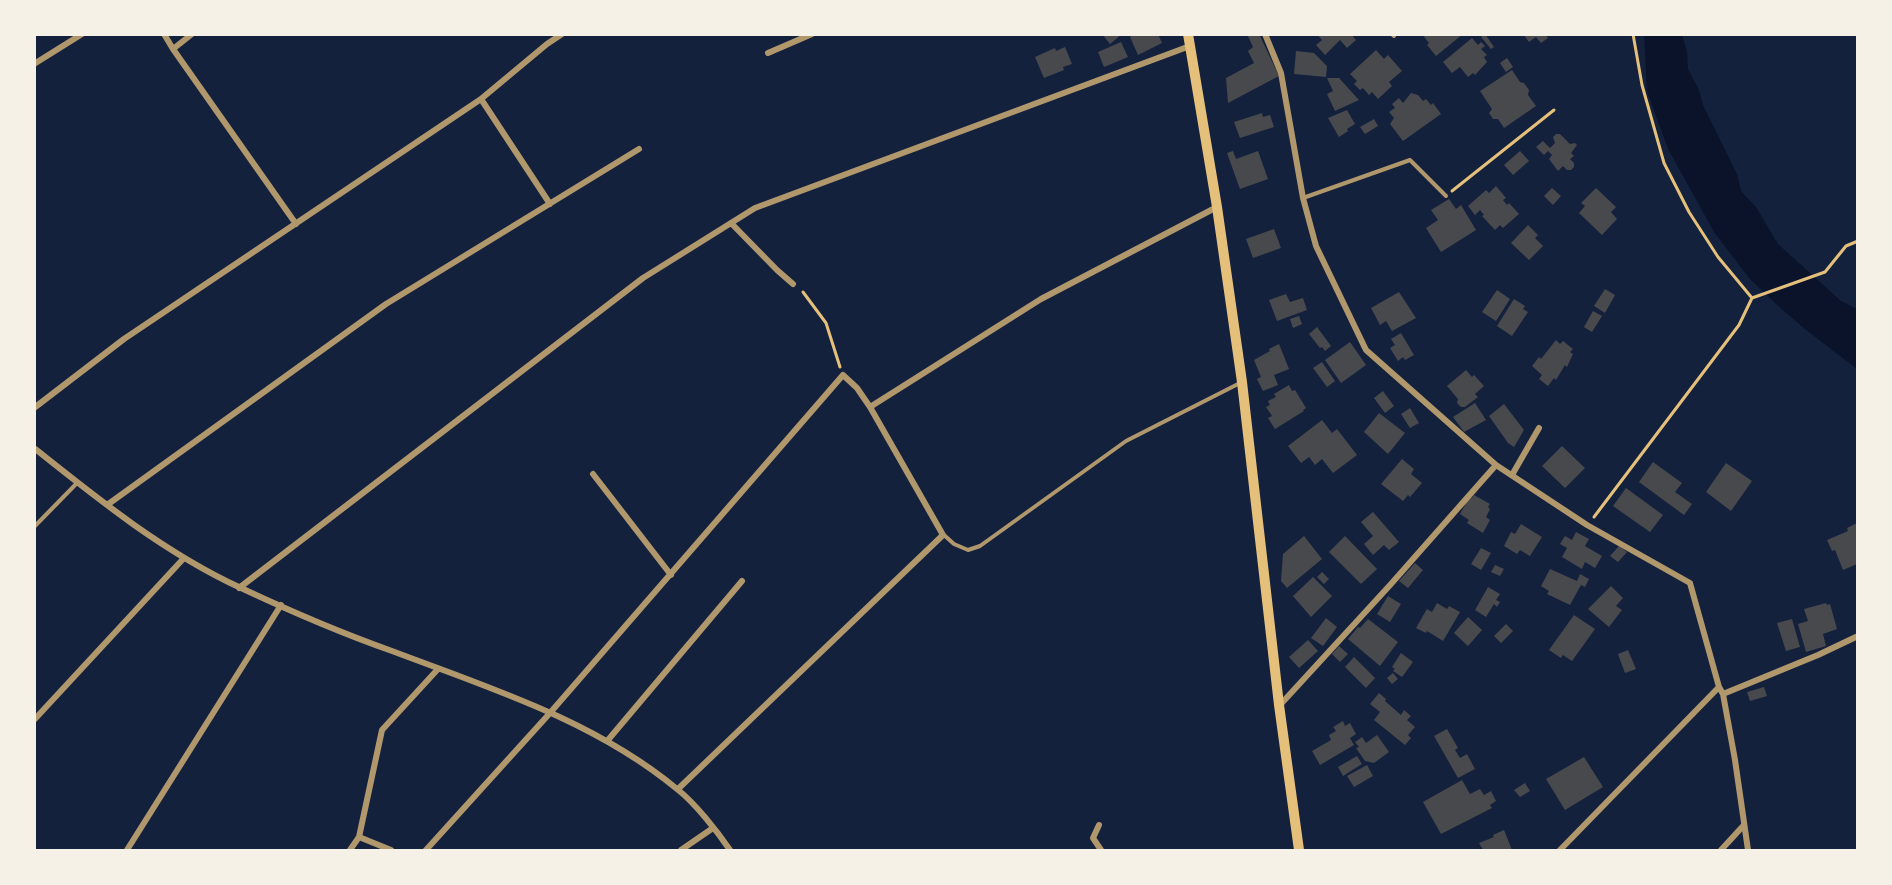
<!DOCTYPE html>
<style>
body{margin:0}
#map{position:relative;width:1892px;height:885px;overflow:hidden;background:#14213d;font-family:"Work Sans",sans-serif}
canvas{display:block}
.frame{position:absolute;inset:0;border:36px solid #f6f1e7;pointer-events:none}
</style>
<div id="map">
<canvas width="1892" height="885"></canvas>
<div class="frame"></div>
</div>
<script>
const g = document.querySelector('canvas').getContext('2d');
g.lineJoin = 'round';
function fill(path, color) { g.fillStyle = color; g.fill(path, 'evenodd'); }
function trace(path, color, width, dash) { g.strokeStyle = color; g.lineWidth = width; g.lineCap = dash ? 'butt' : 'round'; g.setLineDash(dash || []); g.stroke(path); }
fill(new Path2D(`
 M1644,35h38l5,16 1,18 11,21 4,15 34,69 4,17 15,16 22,37 63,57 16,8v60l-51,-39 -30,-26 -27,-26 -35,-46 -46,-83 -21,-58z`), '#0b132b');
fill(new Path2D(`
 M1102,34h20l-12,10z
 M1135,34h23l4,9 -24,12 -8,-18z
 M1247,34h12l20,42 -51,27 -2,-25 28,-15 -6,-12 5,-4z
 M1317,34h34l5,6 -9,8 -7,-8 -15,15 -9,-10 6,-5z
 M1422,34h41l-27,22 -9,-11 2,-2z
 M1485,34l9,13 -3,2 -10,-12z
 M1523,34h22l3,4 -7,5 -5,-6 -7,5z
 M1472,38l6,7 3,-3 4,4 -4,3 6,6 -3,2 3,5 -12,13 -2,-2 -5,4 -8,-10 -8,6 -9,-11z
 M1121,42l7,15 -24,10 -6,-15z
 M1065,47l7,17 -9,3 1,3 -20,8 -9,-21 20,-9 1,3z
 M1376,50l8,9 4,-4 14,16 -13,11 3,4 -14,13 -6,-7 -3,3 -6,-7 -3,2 -6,-6 3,-3 -7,-7z
 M1296,51l18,2 13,13 -1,11 -32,-3z
 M1507,58l6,9 -7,5 -6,-9z
 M1512,70l8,12 4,1 5,7 -1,5 8,11 -32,22 -6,-9h-5l-4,-6 3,-4 -12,-18z
 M1327,78h12l20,22 -24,11 -8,-17 6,-3z
 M1411,93l7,2 5,6 3,-2 5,6 2,-2 8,11 -38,27 -13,-17 4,-6 -5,-6 6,-4 -3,-4 7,-6 4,5z
 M1347,110l8,14 -8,5 1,2 -9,6 -11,-19z
 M1262,113l1,4 7,-2 4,12 -34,11 -6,-16z
 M1374,119l4,7 -13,8 -5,-7z
 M1556,134h4l10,10 5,-1 2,2 -6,8 3,3 -4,3 4,4v4l-3,3h-4l-4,-4 -5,5 -9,-12 3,-4 -4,-4 -4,4 -8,-8 7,-6 7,7 5,-5 -2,-6z
 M1233,151l3,8 22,-8 10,28 -28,10 -13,-36z
 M1520,151l9,10 -16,14 -9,-10z
 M1496,186l10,12 -3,2 4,5 2,-2 10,11 -16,14 -3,-3 -5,5 -13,-14 2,-1 -4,-5 -5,5 -7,-9 18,-16 3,3z
 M1552,188l9,8 -8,9 -9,-9z
 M1596,188l20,19 -5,5 6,7 -15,16 -23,-22 6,-7 -4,-3z
 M1449,199l7,10 5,-4 15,25 -35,22 -15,-24 12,-8 -7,-10z
 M1528,225l10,10 -3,3 8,8 -14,14 -18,-17z
 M1274,229l7,19 -28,10 -7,-19z
 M1605,289l10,6 -10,18 -11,-7z
 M1497,290l13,9 -14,22 -14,-9z
 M1399,292l17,26 -24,13 -6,-10 -6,4 -9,-17z
 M1286,294l4,8 13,-4 4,12 -30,11 -8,-21z
 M1514,299l11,7 -2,3 5,3 -16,24 -15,-10z
 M1593,311l9,5 -10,16 -8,-5z
 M1299,316l3,8 -9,4 -3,-9z
 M1317,327l14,19 -6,5 -3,-4 -2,1 -11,-14z
 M1401,333l13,22 -9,5 -2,-3 -5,4 -8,-13 5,-3 -4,-6z
 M1556,340l4,4 3,-3 10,8 -3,3 3,2 -6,13 -2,-2 -9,15 -2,-2 -6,8 -9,-7 3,-4 -10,-9 7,-9 2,2z
 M1350,342l16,23 -25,18 -16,-23z
 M1279,344l10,25 -15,6 4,10 -15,6 -6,-12 4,-2 -7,-17 16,-9 -1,-2z
 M1322,362l13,19 -8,6 -14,-19z
 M1466,370l6,7 2,-2 10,11 -9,8 3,3 -13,10h-4l-4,-4 1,-4 -11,-13z
 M1289,385l3,6 3,-1 11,18 -3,2 1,1 -29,18 -7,-11 4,-2 -6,-9 4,-2 -2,-4 8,-4 -2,-3z
 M1383,391l11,15 -9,7 -11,-15z
 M1475,403l11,17 -22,12 -11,-15z
 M1504,404l20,26 -10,17 -6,-4 -19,-27z
 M1410,408l9,15 -9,5 -9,-14z
 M1379,413l26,20 -17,21 -24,-22z
 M1322,420l10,13 5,-4 20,26 -24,18 -11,-14 -7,6 -6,-8 -8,6 -13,-17z
 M1562,446l23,22 -20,20 -23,-22z
 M1402,459l12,10 -3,5 11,9 -12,14 -2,-2 -5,6 -22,-17z
 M1653,462l29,21 -7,9 17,12 -8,11 -45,-33z
 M1726,463l26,18 -21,30 -25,-19z
 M1626,488l37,27 -13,17 -37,-26z
 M1474,495l16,9 -2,3 2,2 -4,8 4,3 -7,13 -16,-10 2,-3 -9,-6 10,-18 2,2z
 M1373,512l26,30 -10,8 -5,-5 -11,10 -9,-11 9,-8 -12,-14z
 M1857,523v41l-14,6 -8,-20 -3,1 -5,-11 21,-9 -1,-3z
 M1521,524l21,13 -12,19 -10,-6 -3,4 -13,-8 7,-14 4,2z
 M1576,532l13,7 -4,7 17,10 -7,12 -10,-6 -3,7 -20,-12 5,-9 -7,-4 5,-8 7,4z
 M1304,536l18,23 -35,29 -6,-7 2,-27z
 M1345,536l32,33 -16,15 -32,-32z
 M1619,546l8,6 -9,10 -8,-6z
 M1481,548l10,5 -10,17 -10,-6z
 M1415,563l8,7 -15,18 -9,-7z
 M1495,565l9,4 -4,7 -9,-4z
 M1550,569l27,12 3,-7 9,5 -4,8 -4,-2 -11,20 -23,-11 2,-3 -8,-5z
 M1322,572l7,7 -5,5 -7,-7z
 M1313,577l19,19 -21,21 -18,-21z
 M1611,586l12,12 -7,8 6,4 -13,17 -21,-18z
 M1488,587l12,7 -4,6 4,2 -3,5 -3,-3 -8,13 -11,-7z
 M1388,596l13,8 -11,18 -13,-8z
 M1437,603l10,6 2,-3 11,6 -17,29 -16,-10 -1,2 -10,-5 11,-19 5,3z
 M1826,603l1,2 3,-1 7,25 -14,5 3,12 -20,6 -8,-28 10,-3 -4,-12z
 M1574,615l21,14 -23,32 -9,-6 -2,3 -12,-8z
 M1468,617l14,13 -14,16 -14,-13z
 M1326,618l11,9 -14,19 -12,-8z
 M1368,619l30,23 -18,24 -32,-27 10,-12 2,1z
 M1792,619l8,28 -14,4 -9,-28z
 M1506,624l7,7 -12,12 -7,-7z
 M1308,640l10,11 -19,17 -10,-11z
 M1339,646l9,8 -8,8 -8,-8z
 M1628,650l8,19 -11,4 -7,-19z
 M1401,653l12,9 -11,15 -9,-6 2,-2 -3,-2z
 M1354,657l21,21 -9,10 -21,-21z
 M1393,673l5,6 -6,5 -5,-6z
 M1764,687l3,9 -17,5 -3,-9z
 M1379,693l7,6 -1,2 16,14 3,-5 7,6 -4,4 8,7 -7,8 3,3 -6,7 -31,-25 6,-8 -10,-8z
 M1343,721l2,5 5,-3 6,11 -6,4 4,7 -34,20 -8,-14 19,-11 -2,-5 7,-4 -3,-4z
 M1447,729l11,19 -3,2 5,8 7,-4 8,15 -17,9 -24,-42z
 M1377,735l12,17 -15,11 -9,-2 -9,-13 3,-1 -4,-5 7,-5 4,6z
 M1357,756l5,8 -19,12 -5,-9z
 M1584,757l19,30 -38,23 -19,-31z
 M1367,765l6,11 -19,11 -7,-11z
 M1462,780l8,14 10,-5 4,6 7,-4 5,10 -6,4 2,3 -51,26 -18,-32z
 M1525,783l5,8 -10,6 -6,-7z
 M1504,830l8,20h-29l-4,-7 15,-6 -1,-2z`), '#48494c');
trace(new Path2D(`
 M1452,191l102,-81
 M803,292l23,31 14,44
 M1752,298l73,-26 21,-26 12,-5
 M1594,517l145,-192 13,-27 -34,-41 -29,-45 -25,-49 -22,-78 -9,-51`), '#e5c07b', 3);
trace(new Path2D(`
 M1392,34l2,2
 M1303,198l107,-38 36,36
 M34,527l43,-44
 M944,535l10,9 14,6 12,-4 146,-105 114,-58`), '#b1986c', 4);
trace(new Path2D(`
 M164,34l9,15
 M192,34l-19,15 123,175
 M1265,34l16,39 22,125 13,48 50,104 130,115 91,60 103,58 29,104 4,7 12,66 13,90
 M768,53l44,-19
 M34,64l48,-30
 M481,99l69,105
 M731,223l46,47 16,14
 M870,407l171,-108 176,-92
 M34,408l90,-69 357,-240 66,-55 15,-10
 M34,448c65,52 131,105 207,140 49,23 100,45 151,63 98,37 203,70 285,138 18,14 40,42 53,61
 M593,474l78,101
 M1512,475l27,-47
 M107,505l279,-201 253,-155
 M239,588l404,-310 112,-70 435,-162
 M1723,694l95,-39 40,-19
 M1280,705l111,-121 105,-119
 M34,720l150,-162
 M608,740l134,-159
 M1099,825l-6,13 8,12
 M359,837l32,13
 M127,850l154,-245
 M350,850l9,-13 23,-107 56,-61
 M426,850l124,-137 293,-338 14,13 13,19 73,128 -265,254
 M681,850l32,-22
 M1560,850l159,-163
 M1721,850l23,-25`), '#b1986c', 6);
trace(new Path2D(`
 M1188,34l29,173 25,175 37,323 20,145`), '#e5c07b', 10);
</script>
